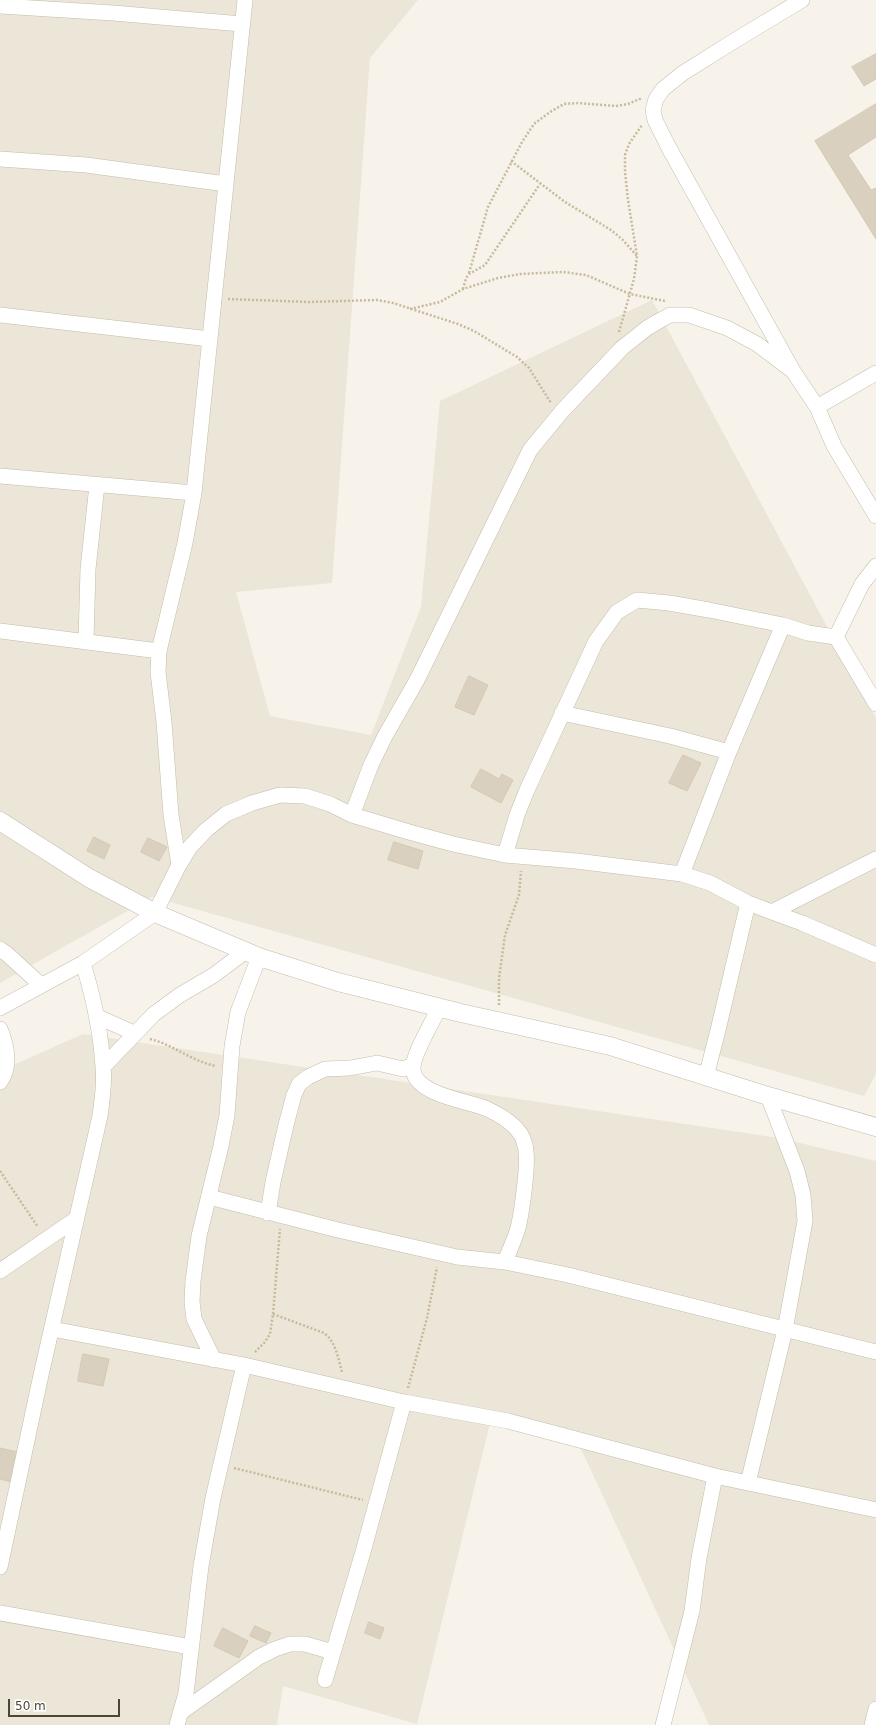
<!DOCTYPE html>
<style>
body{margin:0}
#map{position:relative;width:876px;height:1725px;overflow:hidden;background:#f7f3eb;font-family:"DejaVu Sans",sans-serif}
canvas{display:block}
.scale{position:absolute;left:8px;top:1699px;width:112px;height:18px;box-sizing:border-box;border:2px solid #4d4537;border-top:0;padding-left:5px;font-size:12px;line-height:14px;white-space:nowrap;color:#4d4537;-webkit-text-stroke:3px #fff;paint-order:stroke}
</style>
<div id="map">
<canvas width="876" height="1725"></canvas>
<div class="scale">50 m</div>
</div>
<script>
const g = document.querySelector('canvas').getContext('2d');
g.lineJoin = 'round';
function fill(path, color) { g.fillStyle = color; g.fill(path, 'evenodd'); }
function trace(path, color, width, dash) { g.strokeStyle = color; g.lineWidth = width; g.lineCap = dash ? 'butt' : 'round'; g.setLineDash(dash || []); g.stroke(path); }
fill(new Path2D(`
 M0,0h418l-48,58 -38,525 -96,9 34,124 101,19 50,-128 19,-206 212,-101 224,418v356l-12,22 -712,-199 -152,86z
 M83,1034l696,104 97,23v564h-167l-133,-287 -86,-15 -73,301 -134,-38 -6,39h-277v-654z`), '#ece6d8');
const building = new Path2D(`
 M876,54v25l-12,7 -12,-19z
 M876,104v33l-28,18 23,35 5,-2v51l-61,-98z
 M469,676l19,9 -14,30 -19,-8z
 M683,755l18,8 -14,28 -18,-8z
 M481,769l18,10 3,-5 11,6 -12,23 -30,-16z
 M94,837l16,8 -6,14 -17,-8z
 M148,838l19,9 -8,14 -18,-9z
 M394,842l29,9 -5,18 -30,-9z
 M83,1354l26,5 -6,27 -25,-5z
 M0,1448l18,4 -6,30 -12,-3z
 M369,1622l15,6 -4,11 -15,-6z
 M255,1626l16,7 -5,10 -16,-7z
 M223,1628l25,13 -9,17 -25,-12z`);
fill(building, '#dad0bf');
trace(building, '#d6c8b1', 1);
const minor = new Path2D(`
 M802,0l-68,41 -51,32 -20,16 -7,10 -3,11 2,10 14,28 124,223 24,36 17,39 42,70
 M0,6l113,7 129,11
 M0,159l86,6 140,19
 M0,315l210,24
 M817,407l59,-34
 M0,476l194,17
 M0,631l159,20
 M836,637l26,-53 14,-18
 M86,641l2,-72 9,-84
 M562,713l108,23 59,16
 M352,815l19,-50 14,-29 32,-56 113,-230 33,-40 59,-62 25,-20 12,-7 11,-6h19l38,13 30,16 36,27
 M505,855l12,-40 10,-25 69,-149 21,-29 20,-12 32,3 40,7 74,15 25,8 28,4 40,67
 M179,865l-8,-50 -7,-93 -6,-50 1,-21 26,-108 9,-50 51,-493
 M682,874l47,-122 54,-127
 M772,912l30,11 74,32
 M0,949l7,5 34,31
 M0,1008l83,-45 72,-50 24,-48 11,-18 16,-17 20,-16 26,-11 28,-8 25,1 25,8 22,11 57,17 44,12 52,11 71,6 106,13 28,9 38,20 24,9 104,-53
 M439,1008c-6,13 -27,48 -26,61 1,25 54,32 72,39 11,5 27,14 34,24 4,4 7,15 7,20 2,15 -4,60 -8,76 -3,11 -9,23 -13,34
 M96,1016l38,17
 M0,1029c7,16 11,38 0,53
 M103,1067l51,-53 26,-19 34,-20 32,-24
 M706,1077l13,-51 29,-123
 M209,1197l129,33 119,27 48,5 63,13 308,77
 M268,1213l5,-31 13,-57 8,-30 5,-11 9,-7 17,-8 25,-1 27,-5 26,6 10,-4
 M0,1271l76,-52
 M52,1329l192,36 160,37 104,19 207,55 161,34
 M214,1360l-20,-41 -2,-17 1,-21 6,-45 22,-90 6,-31 5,-69 6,-34 21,-55
 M748,1483l37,-153 20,-109 -2,-26 -6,-24 -29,-75
 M0,1567l41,-192 59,-259c2,-16 5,-33 3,-49 -2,-35 -10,-71 -20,-104
 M0,1613l191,34
 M325,1680l38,-128 41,-150
 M180,1713l79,-56 16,-8 15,-5h15l28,8
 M177,1725l9,-32 15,-127 12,-68 31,-133
 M663,1725l29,-114 7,-53 16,-82
 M872,1725l4,-16`);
const tertiary = new Path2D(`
 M0,821l89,57 66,35 104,44 79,25 123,31 149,33 158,50 108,31`);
trace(minor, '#c4bcac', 16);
trace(tertiary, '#c4bcac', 19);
trace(new Path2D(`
 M511,161l54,41 46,28 12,10 14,16
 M469,273l19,-66 34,-65 12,-18 16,-12 14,-8 14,-1 38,3 12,-2 14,-6
 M463,289l3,-11 3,-4 16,-9 55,-81
 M228,299l80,3 69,-2 16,3 65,21 16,7 43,26 12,11 22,35
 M410,309l30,-7 23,-13 35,-11 22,-4 43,-2 23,3 44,19 35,7
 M619,332l15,-53 3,-23 -9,-56 -3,-28v-17l4,-11 13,-19
 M499,1005v-27l6,-43 14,-40 2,-24
 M150,1039c24,6 41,22 66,27
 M0,1171l38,56
 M273,1314l51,19c12,9 14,25 18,39
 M255,1352l10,-10 5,-8 3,-20 7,-85
 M408,1388l19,-70 10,-51
 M234,1468l129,32`), '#c8b99b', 2.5, [2, 2]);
trace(minor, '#fff', 15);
trace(tertiary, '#fff', 18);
</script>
